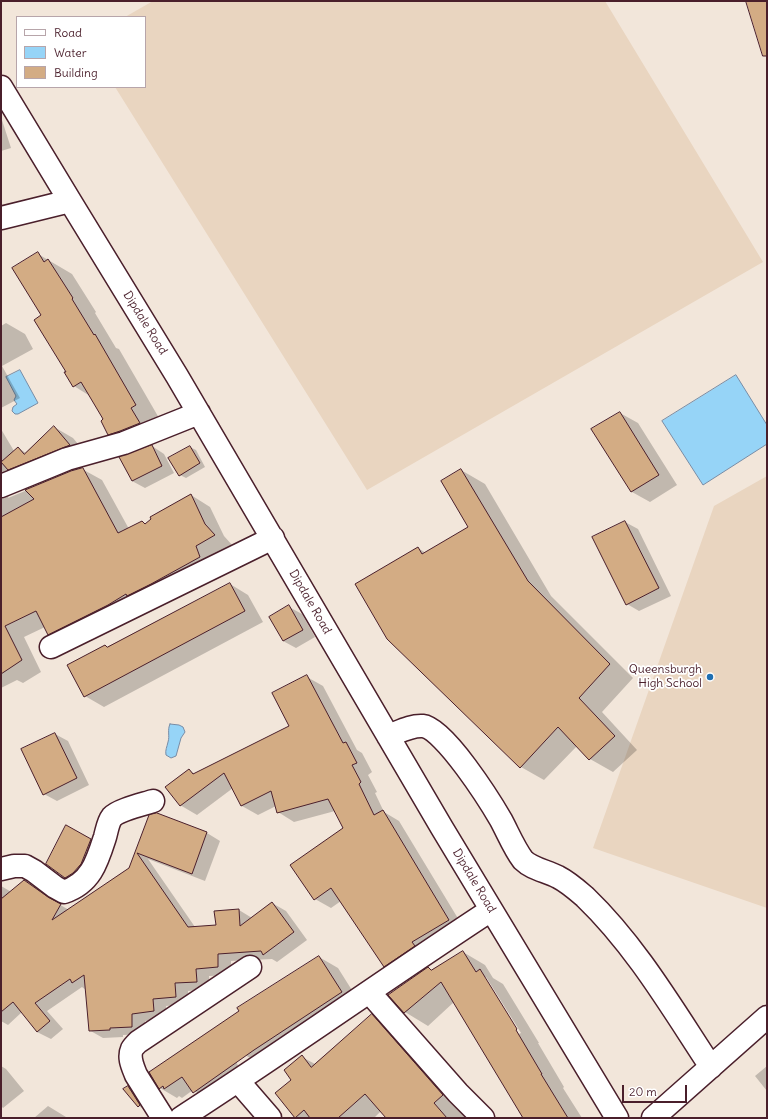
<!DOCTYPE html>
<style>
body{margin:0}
#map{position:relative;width:768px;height:1119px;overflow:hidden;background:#f2e6da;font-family:Delius,sans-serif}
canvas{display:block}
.frame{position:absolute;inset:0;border:2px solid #4a1f2b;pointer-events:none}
.legend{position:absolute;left:16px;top:16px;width:130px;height:72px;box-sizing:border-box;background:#fff;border:1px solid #b7a5aa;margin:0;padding:5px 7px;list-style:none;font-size:12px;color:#4a1f2b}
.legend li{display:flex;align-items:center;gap:8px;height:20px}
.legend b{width:20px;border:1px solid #b7a5aa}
.scale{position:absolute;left:622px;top:1085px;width:65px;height:18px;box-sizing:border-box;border:2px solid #4a1f2b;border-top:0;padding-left:5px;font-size:12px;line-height:14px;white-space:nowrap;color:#4a1f2b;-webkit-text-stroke:3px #fff;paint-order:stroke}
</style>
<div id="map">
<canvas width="768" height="1119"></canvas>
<div class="frame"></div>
<ul class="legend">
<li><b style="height:5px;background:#fff"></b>Road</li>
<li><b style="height:11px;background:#96d4f7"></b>Water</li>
<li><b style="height:11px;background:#d3ac84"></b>Building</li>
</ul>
<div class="scale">20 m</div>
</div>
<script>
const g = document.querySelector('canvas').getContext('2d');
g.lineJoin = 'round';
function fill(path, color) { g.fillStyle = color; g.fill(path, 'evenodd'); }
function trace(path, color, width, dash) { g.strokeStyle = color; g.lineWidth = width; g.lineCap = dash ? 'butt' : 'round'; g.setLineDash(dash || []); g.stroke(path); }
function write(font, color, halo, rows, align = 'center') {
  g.font = font + ' Delius,sans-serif'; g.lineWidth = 3.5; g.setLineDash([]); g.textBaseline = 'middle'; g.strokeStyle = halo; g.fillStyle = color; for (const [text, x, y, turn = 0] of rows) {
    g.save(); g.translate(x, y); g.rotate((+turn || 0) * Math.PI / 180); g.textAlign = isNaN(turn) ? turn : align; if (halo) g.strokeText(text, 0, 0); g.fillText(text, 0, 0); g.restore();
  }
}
fill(new Path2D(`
 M153,1h452l158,261 -396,228 -252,-403h30v-70h-20z
 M767,476v432l-174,-60 121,-342z`), '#e9d5c0');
const water = new Path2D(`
 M20,370l18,33 -20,11h-3l-3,-3 1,-4 4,-3 -3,-4 2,-4 -10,-19z
 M736,375l31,50v19l-64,41 -41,-64z
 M170,724l9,1 4,2 2,5 -4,6 -5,18 -5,2 -5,-3c-1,-5 1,-8 2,-13 2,-6 -1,-12 2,-18z`);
fill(water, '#96d4f7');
trace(water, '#788ca5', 1);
fill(new Path2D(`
 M1,117l10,31 -10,3z
 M38,254l34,20 24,38 -1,1 21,35 3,1 40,69 -26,30 -24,-14 -5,-14 -14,-24 -16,-10 -32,-70z
 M6,323l19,11 8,15 -31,17 18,32 -19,10v-82z
 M620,413l18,10 39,62 -27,17 -18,-10 -39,-62z
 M54,427l19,11 15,18 -78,34 -2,8 63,-26 11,-3 20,11 27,49 13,-7 4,2 45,-29 19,12 14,29 9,10 -165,99 -20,-11 -3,-7 -21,10 17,35 -18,11 -6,-3 -16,8v-259l13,22 4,-3 8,5z
 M152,446l12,8 10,19 -29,15 -13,-7z
 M190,447l6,3 9,17 -19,11 -6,-3z
 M461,470l24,14 66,112 82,82 -31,34 35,38 -24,22 -23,-13 -13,-13 -33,34 -23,-13 -103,-219 8,5 43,-26z
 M625,522l13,7 33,67 -32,15 -12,-7z
 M230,584l18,11 15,27 -159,85 -19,-11 23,-48z
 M289,607l13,7 13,23 -19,11 -13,-7z
 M307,677l16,9 34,64 5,3 10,19 -4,3 9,17 -2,1 9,19 15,9 66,109 -64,45 -17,-9 -43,-65 -10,7 -16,-9 29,-71 -9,-17 -41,11 -16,-10 -2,-6 -18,9 -16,-9 -9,-18 -36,27 -17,-10 9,-35 6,4 96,-48z
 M55,734l13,7 21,44 -32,16 -13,-7z
 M157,814l50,19 13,8 -15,40 -57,-22 47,68 22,-1 22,-16 13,8 20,-15 14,8 21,29 -30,22 -5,-3 -41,2v14l-22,1 1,13 -22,2 1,13 -23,2 1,13 -22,2v13l-22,1v2l-20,1 -14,-8 -3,-40 -4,-3 -35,24 16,18 -12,10 -14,-7 -15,-20 -14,13 -7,-4v-135l7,4 3,2 13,-11 13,7 20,15 12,7 61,-41 20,-53z
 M67,827l36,20 -25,38 -13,-8z
 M463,952l22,13 8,13 10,6 36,59h-1l26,44 -1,1 19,30h-57l-71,-116 -26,24 -23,-14 -15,-17 38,-27 4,2zM484,977h2l35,56 -2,1z
 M319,957l19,11 22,35 -96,63 -19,-11z
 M372,1015l22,13 77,90h-84l-6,-7 -7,7h-77l-2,-1 -2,-37 9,-23 13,7z
 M225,1042l20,36 -34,24 -18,-12 -11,8 -3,-2 -2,2 -17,-10z
 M1,1066l5,3 18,22 -21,17 -2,-2z
 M767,1066v25l-12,-15z
 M128,1087l6,3 12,19 -1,1 -6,-4z
 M48,1106l18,11 1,1h-33z`), '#0003');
const building = new Path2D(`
 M746,1h21v55h-4z
 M38,252l6,10 4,-3 25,39 -1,1 22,36 1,-1 41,71 -5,3 9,15 -20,8 -12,4 -7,-14 2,-2 -22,-37 -8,5 -9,-15h2l-32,-52 7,-5 -29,-47z
 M620,412l39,63 -28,17 -40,-63z
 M54,426l16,19 -62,25 -7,-8 17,-15 6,7z
 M152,445l10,21 -30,15 -13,-24z
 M190,446l10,17 -21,13 -11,-18z
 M83,468l35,65 24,-12 3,3 6,-5 -1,-2 41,-23 14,30 10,11 -19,11 4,11 -49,27 -24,12 -1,-2 -18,11 -60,30 -12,-24 -31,15 17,34 -21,14v-157l33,-18 -9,-9 46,-19z
 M461,469l67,112 82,83 -31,34 36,38 -26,24 -31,-33 -38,41 -133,-129 -32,-55 63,-37 4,7 46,-27 -27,-46z
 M625,521l34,67 -33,17 -34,-68z
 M230,583l15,28 -161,86 -17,-32 38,-20 2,2z
 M289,605l14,25 -20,11 -14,-24z
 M307,675l36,68 3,-1 11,21 -5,2 9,17 -2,2 15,31 9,-5 66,110 -37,22 3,4 -31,21 -53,-79 -17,12 -24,-35 53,-37 -15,-29 -51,14 -6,-22 -30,15 -17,-33 -44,33 -15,-19 24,-18 4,5 96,-48 -17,-33z
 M55,733l22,45 -34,17 -22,-46z
 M157,813l50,19 -15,42 -55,-21 51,74 28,-2 -2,-14 25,-2 1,17 32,-24 22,30 -31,23 -2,-4 -43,3v13l-22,2 1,13 -22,1 1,14 -23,2 1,12 -22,3v13l-22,1v2l-21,1 -5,-56 -12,8 -2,-4 -35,24 15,18 -13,11 -24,-30 -12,10v-113l23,-19 24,17 13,7 -9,16 77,-52 20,-53z
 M66,825l25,14 -10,25 -8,9 -8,5 -19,-14z
 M463,951l13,21 4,-3 37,60 -1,1 26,44h-1l27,44h-45l-82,-136 -37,31 -16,-18 7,-5 33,-23 3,3z
 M319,956l23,36 -88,58 -61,43 -11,-16 -18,12 -1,-3 -4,3 -10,-17 90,-61 -2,-3z
 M372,1014l71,81 -9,8 13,15h-61l-21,-24 -27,24h-28l-6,-8 -9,8 -20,-25 16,-13 -7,-10 18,-15 9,12z
 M128,1086l12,19 -2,2 -15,-18z`);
fill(building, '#d3ac84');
trace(building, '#4a1f2b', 1);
const minor = new Path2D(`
 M1,87l69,114 107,175 265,452 175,290
 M1,218l69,-17
 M1,486l49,-20 17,-7 57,-16 75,-30
 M51,647l222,-109
 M388,736c11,-4 23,-11 35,-10 21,2 67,75 78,94 7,13 13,28 22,40 9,9 24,11 35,17 10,5 19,13 27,20 51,49 87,111 126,170
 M1,869l13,-3h11l9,5 21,16 9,5c27,-9 33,-30 41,-55 2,-7 3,-15 7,-20 6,-7 32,-13 41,-16
 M369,992l89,101 25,25
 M238,1081l32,37
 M163,1118l-27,-43c-3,-8 -8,-17 -4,-26 1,-2 4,-5 6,-7l112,-75
 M181,1118c104,-67 206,-140 310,-208
 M653,1118l114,-101`);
trace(minor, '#4a1f2b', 25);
trace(minor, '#fff', 22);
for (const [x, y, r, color] of [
 [710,677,4,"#1f6fb2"]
]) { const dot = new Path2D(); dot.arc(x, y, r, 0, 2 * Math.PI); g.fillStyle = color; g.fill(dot); trace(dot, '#fff', 1.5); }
write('12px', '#4a1f2b', '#fff', [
 ["Dipdale Road",145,323,58],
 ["Dipdale Road",310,602,60],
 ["Dipdale Road",474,881,59]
]);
write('12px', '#4a1f2b', '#fff', [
 ["Queensburgh",702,670],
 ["High School",702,684]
], 'right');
</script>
